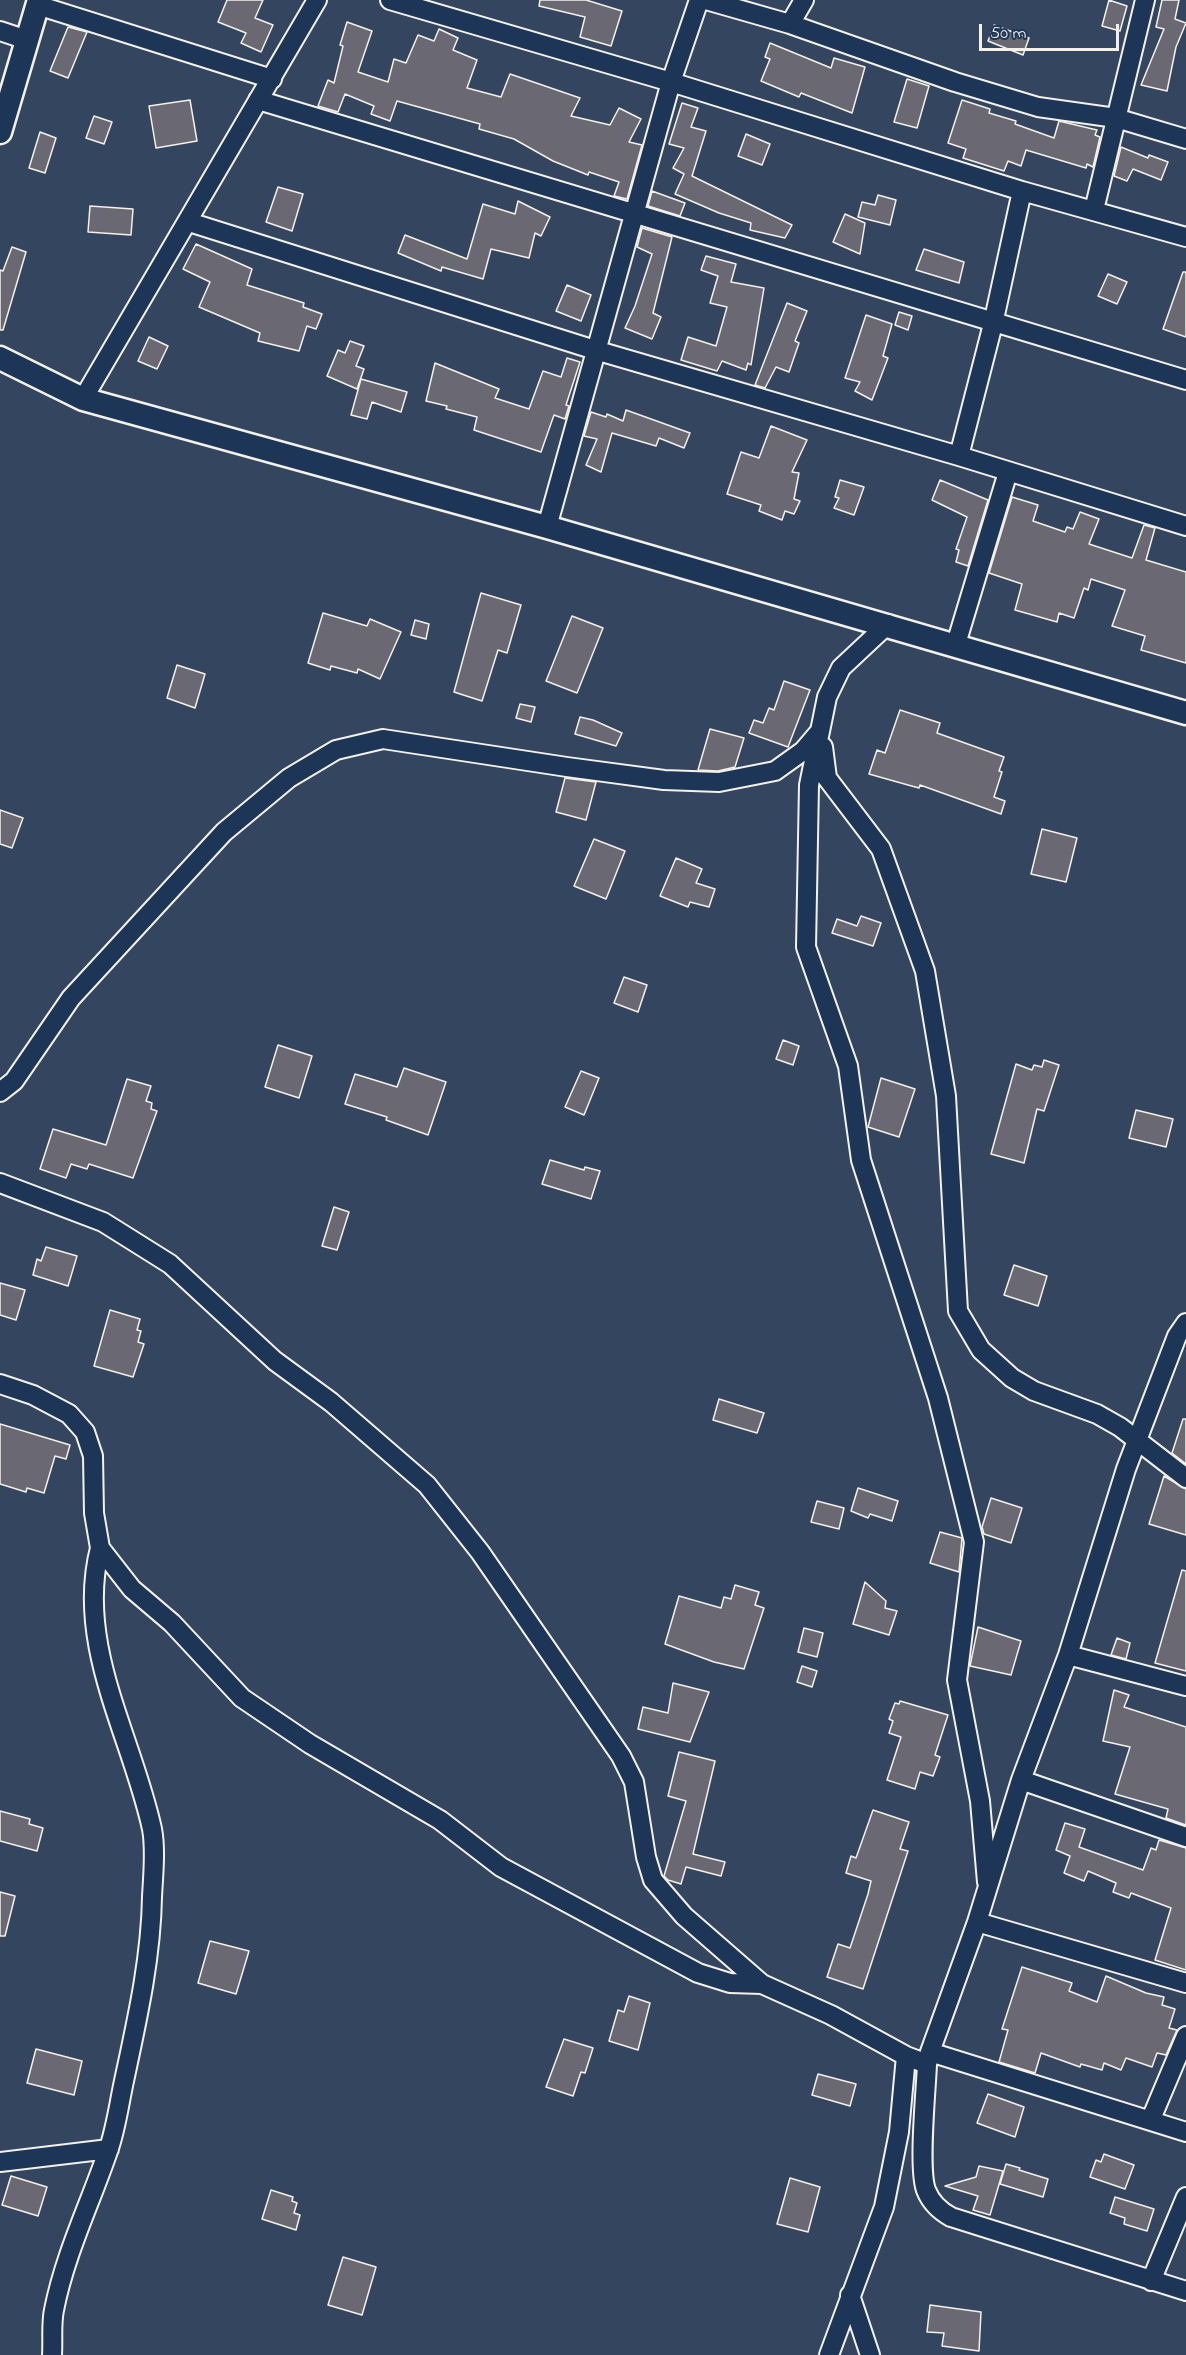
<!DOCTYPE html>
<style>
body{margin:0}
#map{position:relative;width:1186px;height:2355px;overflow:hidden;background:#34455f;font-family:"Indie Flower",sans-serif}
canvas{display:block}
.scale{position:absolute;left:979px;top:24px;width:140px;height:27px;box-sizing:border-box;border:3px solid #f4f1e8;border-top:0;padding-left:8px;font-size:18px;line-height:21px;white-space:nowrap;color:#f4f1e8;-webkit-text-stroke:4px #1d3557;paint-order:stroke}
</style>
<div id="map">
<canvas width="1186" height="2355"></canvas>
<div class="scale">50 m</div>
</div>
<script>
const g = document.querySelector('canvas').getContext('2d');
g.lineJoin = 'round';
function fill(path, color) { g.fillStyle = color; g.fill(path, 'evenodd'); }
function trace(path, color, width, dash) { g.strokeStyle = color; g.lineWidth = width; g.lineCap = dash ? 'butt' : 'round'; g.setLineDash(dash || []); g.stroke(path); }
const building = new Path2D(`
 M227,0h36l-8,18 18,7 -12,27 -20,-9 5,-10 -28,-11z
 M540,0h46l36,11 -11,35 -31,-9 5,-20 -46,-11z
 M1109,0l18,6 -7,25 -18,-5z
 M1162,0h17l-4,19 11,4 -10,24 -9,44 -26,-6 23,-56 -8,-2z
 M347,22l25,9 -14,41 30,10 6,-23 12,4 12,-28 16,6 5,-12 19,9 -5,12 24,10 -10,28 34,9 9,-23 70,24 -9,18 39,9 9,-17 22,11 -12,23 13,3 -15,54 -13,-3 5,-14 -30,-10 -1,3 -35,-14 -39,-22 -35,-10 1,-5 -83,-23 -7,20 -19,-7 3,-8 -29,-12 -7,18 -20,-6 10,-26 6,3 9,-37 -3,-1z
 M994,25l35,13 -6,17 -35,-14z
 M68,27l19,5 -19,46 -18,-7z
 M770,43l61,25 3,-10 31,9 -13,46 -51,-20 -2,4 -38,-16 9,-22 -5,-2z
 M907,79l22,7 -12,42 -23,-6z
 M190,100l7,41 -41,7 -7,-42z
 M962,100l28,9 -1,4 27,8 -1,3 39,14 5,-17 38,9 -2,5 5,2 -7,30 -6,-3 -1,4 -60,-18 -5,16 -13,-5 -4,10 -41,-13 3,-9 -18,-6z
 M682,103l16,5 -7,19 15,4 -14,45 100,49 -7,13 -35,-8 1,-7 -32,-10 -44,-19 9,-20 -11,-6 11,-20 -15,-4z
 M94,116l18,6 -8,22 -18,-6z
 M40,132l16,6 -11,35 -16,-5z
 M746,134l24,10 -8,21 -24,-9z
 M1121,147l27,11 1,-3 19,7 -7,18 -28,-11 -6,12 -13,-5z
 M278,187l25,7 -11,37 -26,-9z
 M652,191l33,12 -5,13 -32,-10z
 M878,195l18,5 -6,25 -32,-8 4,-15 13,3z
 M518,201l32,16 -9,19 -6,-3 -6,25 -38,-9 -8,30 -41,-12 -1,4 -43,-18 7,-18 62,24 16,-55 32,10z
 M90,206l43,3 -2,26 -43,-3z
 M845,214l20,9 -5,31 -27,-12z
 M642,228l30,9 -19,76 8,4 -9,22 -27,-11 10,-22 17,-52 -15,-7z
 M196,244l56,25 -5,16 57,18 -1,4 19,7 -6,15 -9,-3 -8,25 -41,-10 2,-8 -61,-26 11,-25 -27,-13z
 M12,247l14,5 -23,78h-3v-60l3,1z
 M924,249l40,13 -5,21 -43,-13z
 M706,256l30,8 -5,18 33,6 -13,77 -3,-2 -2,7 -24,-9 -5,10 -36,-11 7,-23 28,9 11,-39 -17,-4 8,-27 -17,-6z
 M1183,272h3v65l-23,-8z
 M1108,274l19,8 -10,22 -19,-8z
 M567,285l24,10 -10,26 -25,-10z
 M787,303l20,8 -12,30 4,2 -10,29 -13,-5 -11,21 -10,-3z
 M899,312l13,4 -4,14 -13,-5z
 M866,315l26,9 -9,32 5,2 -16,42 -17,-9 5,-9 -15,-4z
 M149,337l19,9 -11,23 -19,-8z
 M350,341l14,5 -8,20 8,3 -7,20 -30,-13 11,-26 7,3z
 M567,358l13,4 -14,43 3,1 -4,13 -11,-4 -13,37 -67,-22 3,-13 -31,-8 1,-3 -21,-5 9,-38 64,26 -4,9 34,11 14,-38 18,6z
 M361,379l46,13 -6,20 -29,-10 -5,17 -16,-4z
 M626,410l64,23 -6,15 -25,-10 -3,8 -44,-13 -11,39 -15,-7 11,-26 -13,-3 7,-24 15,5 1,-3 16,7z
 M771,426l36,14 -15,32 7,1 -5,26 6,2 -6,13 -9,-3 -3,9 -23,-9 2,-6 -34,-11 14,-42 18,6z
 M840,480l24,7 -10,28 -20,-7 5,-10 -4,-1z
 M940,480l48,20 -20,66 -12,-4 3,-12 -3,-1 11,-32 -35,-17z
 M1012,497l26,8 -5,16 32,11 2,-5 6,2 7,-17 19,7 -10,25 43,14 12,-33 11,3 -9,32 40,12v91l-45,-13 4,-14 -33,-10 13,-36 -34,-11 -3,11 -4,-2 -10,30 -15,-5 -2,9 -42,-12 7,-26 -33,-11z
 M481,593l40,12 -14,48 -9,-3 -16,51 -28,-9z
 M323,613l44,13 3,-7 31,13 -21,47 -22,-10 -1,4 -26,-7 -1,4 -22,-7z
 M572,616l31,12 -26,65 -31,-12z
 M415,620l14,4 -3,15 -15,-4z
 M177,665l28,9 -10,34 -28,-10z
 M784,681l26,9 -22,57 -39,-14 5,-13 9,3 6,-15 5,2z
 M520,704l15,3 -4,15 -15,-4z
 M900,710l40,13 -3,10 67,24 -5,14 3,1 -8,25 11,4 -4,13 -81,-29 -1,3 -11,-3 -39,-11 8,-24 8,3z
 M580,717l13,3 29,13 -6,13 -41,-12z
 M710,729l34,9 -9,29 -17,4 -20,-1z
 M565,778l31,4 -10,38 -30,-8z
 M0,810l23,8 -11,30 -12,-4z
 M1042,829l35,9 -11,44 -35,-8z
 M594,839l31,12 -19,48 -32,-13z
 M676,858l26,11 -6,14 19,6 -6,18 -19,-5 -2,5 -28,-11z
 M861,916l20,7 -8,23 -41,-13 5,-14 20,7z
 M624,977l23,8 -9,27 -24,-9z
 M783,1040l16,6 -6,19 -17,-6z
 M278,1045l34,11 -13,42 -34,-11z
 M1044,1060l15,5 -15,46 -7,-2 -13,54 -33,-9 25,-90 16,6 2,-5 8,2z
 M404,1068l42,14 -18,53 -42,-15 1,-3 -42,-13 10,-30 42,13z
 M581,1071l18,7 -15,37 -19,-8z
 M881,1078l34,11 -16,48 -31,-10z
 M127,1079l24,7 -5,15 6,2 -1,6 6,2 -24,67 -44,-14 -2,5 -16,-5 -5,14 -26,-9 13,-40 53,16z
 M1136,1110l37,9 -7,28 -37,-9z
 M550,1160l34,10 1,-3 15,4 -9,28 -49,-15z
 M334,1207l15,5 -12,38 -15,-4z
 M46,1247l31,9 -9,30 -35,-11 4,-16 4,2z
 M1014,1265l33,11 -9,30 -34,-11z
 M0,1283l25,7 -9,30 -16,-5z
 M110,1310l30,9 -3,11 4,1 -3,11 6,2 -11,33 -39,-11z
 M719,1399l45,14 -7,20 -44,-13z
 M1183,1419h3v45l-14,-11z
 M0,1424l70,21 -4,14 -11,-3 -11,37 -17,-5 -1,4 -26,-8z
 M1164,1476l22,13v46l-37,-11z
 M858,1488l40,13 -6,20 -22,-7 -2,4 -17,-7z
 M991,1498l31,10 -11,35 -27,-9 -2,-7z
 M817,1501l27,7 -5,21 -28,-7z
 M940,1532l22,6 -3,34 -29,-9z
 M1182,1570l4,1v100l-31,-8z
 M865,1582l21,19 -1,7 12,3 -8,24 -36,-11z
 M735,1585l24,7 -4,13 9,3 -20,61 -30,-7 -49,-18 14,-48 42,12 3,-11 7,2z
 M978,1627l43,14 -10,34 -41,-9z
 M804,1628l19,5 -6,24 -19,-5z
 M1117,1638l13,5 -4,16 -15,-4z
 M802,1666l15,5 -5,16 -15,-5z
 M673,1683l36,9 -19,50 -52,-13 5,-22 25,6z
 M1114,1690l15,5 -5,12 62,20v98l-20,-7 2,-9 -53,-15 15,-47 -27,-6z
 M900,1701l48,14 -13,40 5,2 -7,19 -13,-4 -5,17 -28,-9 14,-43 -12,-4 4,-12 -4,-2 6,-16 4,1z
 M679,1752l36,9 -22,93 32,8 -4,14 -35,-9 -5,17 -13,-4 -4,-4 22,-75 -18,-5z
 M873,1810l36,12 -9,27 8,2 -45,138 -36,-12 11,-33 12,4 18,-54 3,-13 -25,-8 5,-17 5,2z
 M0,1811l30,8 -1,5 14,4 -6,23 -37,-10z
 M1065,1823l20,6 -6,18 64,23 8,-22 5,2 3,-10 27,8v122l-31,-10 16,-52 -40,-15 -2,5 -16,-6 3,-9 -28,-12 -4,10 -20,-8 6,-17 -14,-6z
 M0,1892l15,4 -10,40h-5z
 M210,1941l39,10 -13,43 -38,-11z
 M1022,1967l50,16 -3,8 28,11 9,-26 40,17 18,4 -2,8 13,4 -6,19 8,2 -11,25 -9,-2 -5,14 -26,-9 -5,12 -17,-7 -2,7 -21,-6 -1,3 -39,-14 -6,20 -36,-11 9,-32 -6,-1z
 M629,1996l21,7 -12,47 -29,-9 9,-31 6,2z
 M564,2039l29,9 -8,25 -4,-1 -8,24 -27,-9z
 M36,2049l46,12 -8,34 -47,-12z
 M818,2074l38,10 -6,22 -38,-11z
 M988,2094l36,13 -9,30 -38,-14z
 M1104,2154l30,11 -9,24 -35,-12 6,-17 5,2z
 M1006,2164l14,4 -1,2 29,9 -5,18 -43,-13z
 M979,2166l24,5 -13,44 -17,-5 5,-14 -33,-10 31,-9z
 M11,2176l36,11 -9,29 -36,-11z
 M790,2178l30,9 -12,45 -31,-8z
 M271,2190l22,7 -1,4 5,2 -3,10 6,2 -4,15 -34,-11z
 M1115,2197l39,12 -7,22 -23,-7 1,-6 -15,-5z
 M343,2257l33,10 -14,48 -34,-10z
 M930,2305l51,7 -2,39 -37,-5 2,-13 -17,-1z`);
fill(building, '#6a6973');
trace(building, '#f4f1e8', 1.5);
const minor = new Path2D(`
 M390,0l281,82 351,109 164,46
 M706,0l84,24 165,58 83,25 78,11 70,21
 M37,5l235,74
 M790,24l14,-24
 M0,31l27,9
 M258,100l928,280
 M1094,210l51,-210
 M189,222l406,128 364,106 227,70
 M83,399l234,-399
 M959,456l34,-132 29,-133
 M547,527l124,-445 28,-82
 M888,624l-47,44 -14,29 -18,88 -3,162 42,119 13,94 77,238 36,144 -17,138 23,121 7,81
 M956,644l52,-172
 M823,747l4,31 54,71 44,122 21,125 12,215 23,39 31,28 22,13 63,23 23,13 66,51
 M0,1092l14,-11 57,-83 153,-166 65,-54 47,-28 47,-11 184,28 97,13 55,2 56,-11 28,-20 17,-20
 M0,1183l103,39 67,42 105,97 56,41 96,83 53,67 141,204 13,26 12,75 7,23 31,36 78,68 69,31 75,41 21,8
 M1186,1323l-9,13 -51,133 -58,186 -47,125 -44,142 -47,130 -3,12c-1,27 -9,104 -1,126 5,13 14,21 25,27l235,74
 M0,1384l33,11 36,19 16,18 8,24 1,57 6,35 32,41 40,34 70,75 68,46 130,76 61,47 197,106 32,10 32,1
 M1068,1655l118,31
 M1021,1780l165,57
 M977,1922l209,61
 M930,2052l256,80
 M1151,2119l35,-83
 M0,2162l109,-13
 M1151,2281l35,-84
 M850,2295l20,60
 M52,2355c1,-15 -1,-31 2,-45 11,-56 36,-106 54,-159 8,-22 11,-47 16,-70 13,-61 27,-122 28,-184 1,-21 4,-47 0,-68 -20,-93 -77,-184 -52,-281
 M829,2355l55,-148 15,-75 7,-76`);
const tertiary = new Path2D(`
 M0,132l39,-132
 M0,358l83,41 464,128 639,186`);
trace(minor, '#f4f1e8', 22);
trace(tertiary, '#f4f1e8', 27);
trace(minor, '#1d3557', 18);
trace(tertiary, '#1d3557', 22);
</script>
